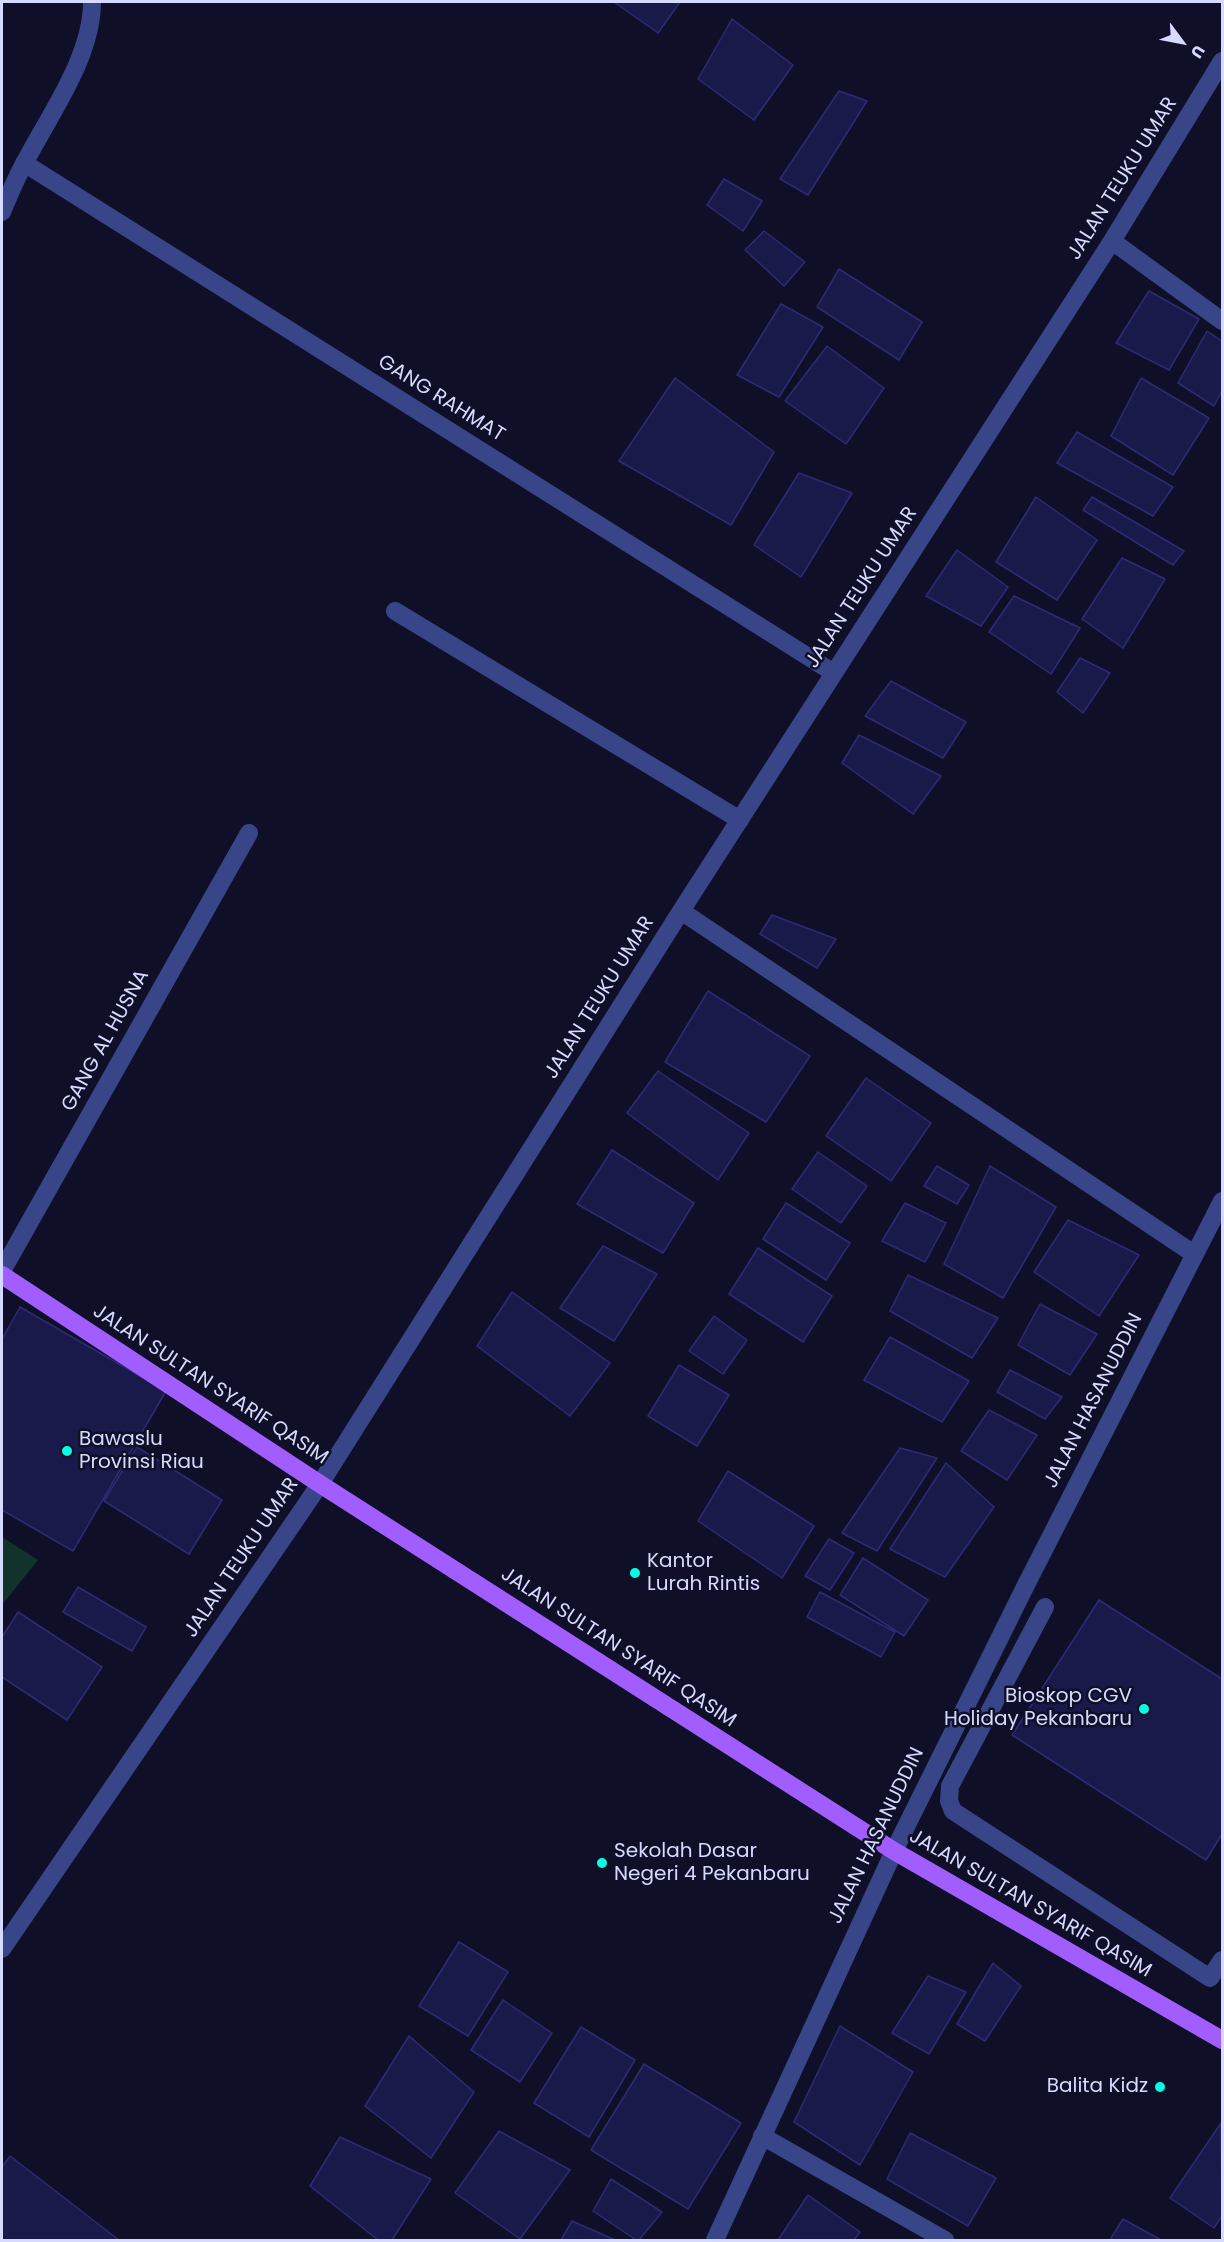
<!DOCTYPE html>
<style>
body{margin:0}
#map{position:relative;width:1224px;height:2242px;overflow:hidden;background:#0f1028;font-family:Poppins,sans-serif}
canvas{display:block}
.frame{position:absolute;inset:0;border:3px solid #d6daff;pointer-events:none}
.north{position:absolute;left:1152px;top:12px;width:60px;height:60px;-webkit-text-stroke:4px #0f1028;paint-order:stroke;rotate:122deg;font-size:16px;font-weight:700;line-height:24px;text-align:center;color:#d6daff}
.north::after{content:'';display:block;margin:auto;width:21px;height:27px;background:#d6daff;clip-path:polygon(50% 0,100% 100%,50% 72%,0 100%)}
</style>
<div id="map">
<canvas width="1224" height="2242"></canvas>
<div class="frame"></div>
<div class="north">U</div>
</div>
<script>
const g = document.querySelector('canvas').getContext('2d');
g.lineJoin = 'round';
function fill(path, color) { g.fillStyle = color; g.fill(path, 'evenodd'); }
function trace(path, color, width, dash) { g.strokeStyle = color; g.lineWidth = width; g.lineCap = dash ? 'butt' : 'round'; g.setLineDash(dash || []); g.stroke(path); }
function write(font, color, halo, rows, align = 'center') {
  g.font = font + ' Poppins,sans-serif'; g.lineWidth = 5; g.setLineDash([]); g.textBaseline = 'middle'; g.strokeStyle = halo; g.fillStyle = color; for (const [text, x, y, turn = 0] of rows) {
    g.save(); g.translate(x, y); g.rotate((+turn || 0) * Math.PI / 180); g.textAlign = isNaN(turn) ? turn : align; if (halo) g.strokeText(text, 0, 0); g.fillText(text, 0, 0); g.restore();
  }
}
fill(new Path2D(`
 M2,1537l36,23 -36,45z`), '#12332b');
const building = new Path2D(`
 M614,2h66l-22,31z
 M732,19l61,46 -39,55 -56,-41z
 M839,91l28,10 -59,94 -28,-16z
 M724,179l38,22 -19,30 -36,-26z
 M764,231l41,31 -21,24 -39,-36z
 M839,269l83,53 -23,38 -82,-53z
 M1149,291l50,28 -30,51 -53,-27z
 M781,304l42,23 -44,70 -42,-22z
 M1207,331l15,10v50l-8,15 -36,-23z
 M827,346l57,42 -38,56 -61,-43z
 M675,378l99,74 -43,73 -112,-64z
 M1141,378l68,40 -36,57 -62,-39z
 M1077,432l96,55 -20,29 -96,-53z
 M799,473l53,20 -51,84 -47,-32z
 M1036,497l61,43 -40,60 -61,-38z
 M1092,497l92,54 -11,14 -90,-55z
 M957,550l51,37 -27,39 -55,-30z
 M1122,558l43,21 -42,69 -41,-29z
 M1014,596l66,32 -29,46 -62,-42z
 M1080,658l30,15 -27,40 -26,-21z
 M891,681l75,41 -23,36 -78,-42z
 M859,735l82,41 -28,38 -71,-51z
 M772,915l64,24 -19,29 -57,-34z
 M708,991l102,65 -44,66 -101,-60z
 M658,1071l91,62 -31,47 -91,-67z
 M866,1078l65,45 -40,58 -65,-45z
 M612,1150l82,53 -31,50 -86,-49z
 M818,1152l49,34 -26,37 -49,-34z
 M937,1166l32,19 -12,19 -33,-18z
 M990,1166l66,41 -53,91 -59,-34z
 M786,1203l64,40 -24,37 -63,-41z
 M905,1203l41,20 -21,39 -43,-21z
 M1068,1220l71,35 -40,61 -65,-44z
 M603,1246l54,28 -43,67 -54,-33z
 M758,1248l74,48 -29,46 -74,-48z
 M908,1275l90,43 -26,40 -82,-47z
 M512,1292l98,71 -40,53 -93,-70z
 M1040,1304l57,30 -27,41 -52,-30z
 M20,1307l146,84 -93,160 -71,-41v-171z
 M714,1316l33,24 -24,34 -34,-23z
 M890,1337l79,44 -27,41 -78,-42z
 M679,1365l50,30 -32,51 -49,-30z
 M1010,1370l52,27 -17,22 -48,-27z
 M989,1410l48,25 -30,45 -46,-29z
 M137,1447l85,53 -33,54 -85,-53z
 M900,1448l37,10 -60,93 -35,-18z
 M946,1463l48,44 -49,70 -55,-28z
 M728,1471l86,55 -32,52 -84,-57z
 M829,1539l25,14 -24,37 -25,-14z
 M863,1558l65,42 -24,36 -64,-41z
 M78,1587l68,40 -14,24 -69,-39z
 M820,1592l75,40 -14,25 -74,-40z
 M1099,1600l123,79v155l-16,26 -194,-125z
 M18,1612l84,55 -35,53 -65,-43v-40z
 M459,1942l49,30 -40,64 -49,-30z
 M993,1963l28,23 -36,55 -28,-17z
 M928,1976l38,16 -37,62 -37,-21z
 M503,2000l49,33 -32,49 -49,-32z
 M840,2026l73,46 -53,93 -66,-43z
 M581,2027l54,33 -46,77 -55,-34z
 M409,2036l65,56 -43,66 -66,-52z
 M644,2064l97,59 -53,86 -97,-59z
 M1221,2123l1,93 -8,12 -44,-30z
 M499,2131l71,39 -50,69 -65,-46z
 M910,2133l86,45 -28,48 -81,-47z
 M340,2137l91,42 -39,61h-14l-68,-54z
 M10,2156l109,84h-117v-73z
 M611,2179l51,33 -23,28h-3l-43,-29z
 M808,2195l52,37 -6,8h-76z
 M1123,2219l38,21h-47l-3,-2z
 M572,2221l43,19h-54z`);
fill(building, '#1a1a4a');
trace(building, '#2b2b77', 1.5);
trace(new Path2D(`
 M24,163l810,510
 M2,212c7,-17 14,-34 23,-50 25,-48 67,-105 67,-160
 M1112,241l110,80
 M395,611l345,209
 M681,911l513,343
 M2,1271l247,-438
 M1045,1607l-95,179 -1,15 4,10 257,167 12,-18
 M2,1949l318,-465 361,-573 431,-670 110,-180
 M762,2136l183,104
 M715,2240l179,-389 133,-268 195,-382`), '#384589', 18);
trace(new Path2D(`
 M2,1275l318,209 574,367 328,189`), '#a25dff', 18);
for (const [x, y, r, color] of [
 [67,1451,6,"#02ffe5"],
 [635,1573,6,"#02ffe5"],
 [1144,1709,6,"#02ffe5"],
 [602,1863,6,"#02ffe5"],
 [1160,2087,6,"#02ffe5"]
]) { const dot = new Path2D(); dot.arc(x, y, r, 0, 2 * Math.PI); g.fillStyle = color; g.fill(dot); trace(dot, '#0f1028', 2); }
write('20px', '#d6daff', '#0f1028', [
 ["JALAN TEUKU UMAR",1123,179,-58],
 ["GANG RAHMAT",441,399,32],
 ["JALAN TEUKU UMAR",862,588,-57],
 ["JALAN TEUKU UMAR",600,998,-58],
 ["GANG AL HUSNA",106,1041,-61],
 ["JALAN SULTAN SYARIF QASIM",210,1385,33],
 ["JALAN HASANUDDIN",1094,1401,-63],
 ["JALAN TEUKU UMAR",242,1558,-56],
 ["JALAN SULTAN SYARIF QASIM",618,1648,33],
 ["JALAN HASANUDDIN",877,1836,-64],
 ["JALAN SULTAN SYARIF QASIM",1030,1904,30]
]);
write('20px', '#d6daff', '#0f1028', [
 ["Bawaslu",79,1440],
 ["Provinsi Riau",79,1463],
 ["Kantor",647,1562],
 ["Lurah Rintis",647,1585],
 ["Bioskop CGV",1132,1697,"right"],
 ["Holiday Pekanbaru",1132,1720,"right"],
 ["Sekolah Dasar",614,1852],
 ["Negeri 4 Pekanbaru",614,1875],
 ["Balita Kidz",1148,2087,"right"]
], 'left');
</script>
